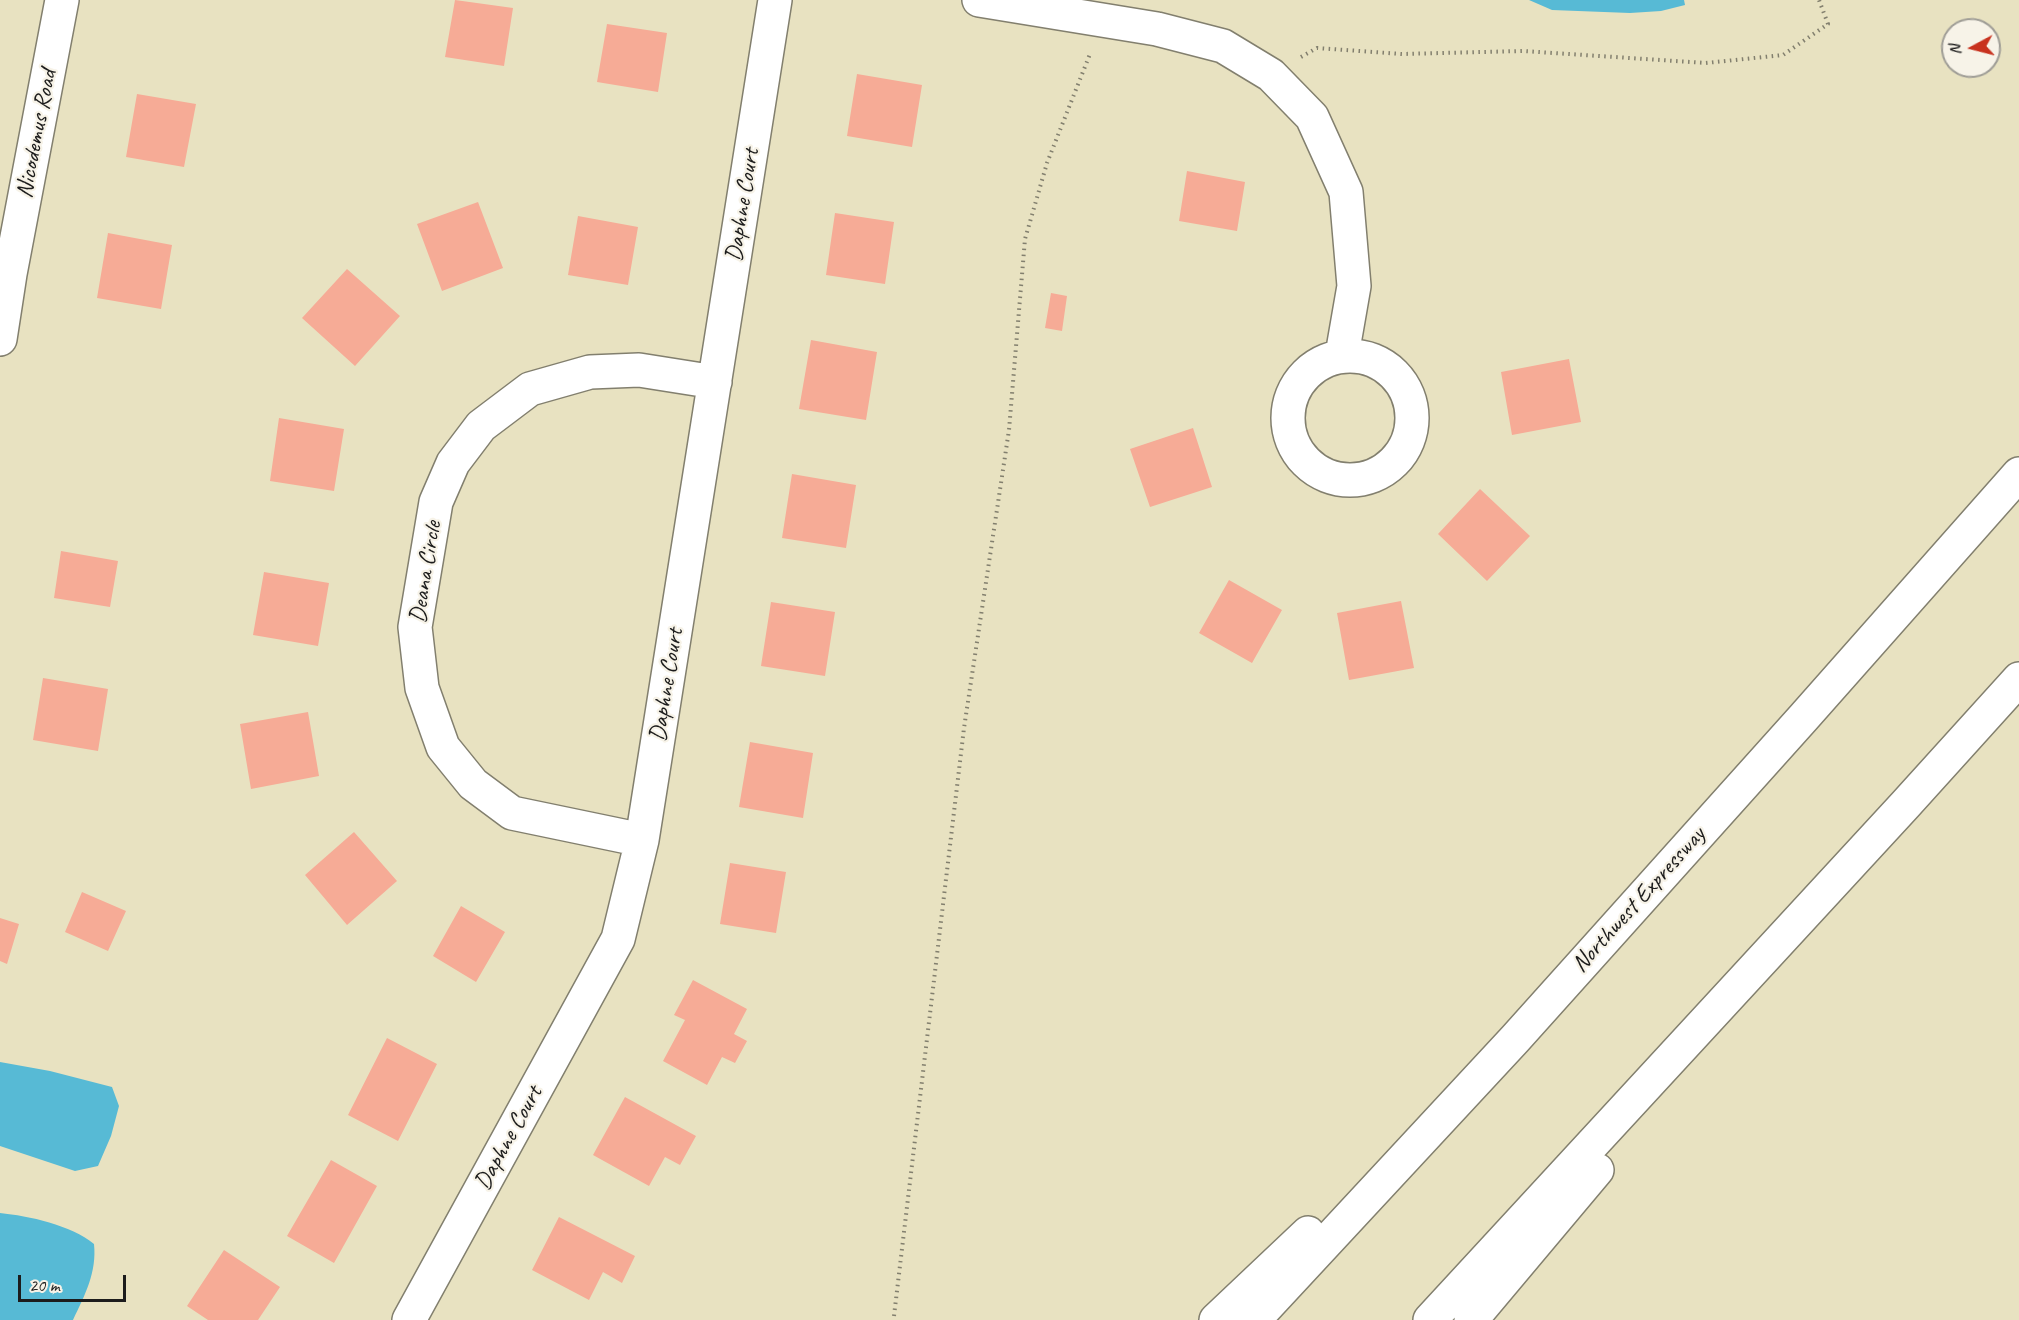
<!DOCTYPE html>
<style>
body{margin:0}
#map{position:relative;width:2019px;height:1320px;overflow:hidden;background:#e8e2c1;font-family:Caveat,sans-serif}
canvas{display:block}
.north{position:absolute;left:1941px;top:18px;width:60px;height:60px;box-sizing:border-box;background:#f7f3e8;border:2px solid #9f9d96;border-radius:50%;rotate:263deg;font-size:16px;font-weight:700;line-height:24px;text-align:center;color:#1c1c1c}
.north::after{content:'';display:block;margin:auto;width:21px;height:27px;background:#c8321e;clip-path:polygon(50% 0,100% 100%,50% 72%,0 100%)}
.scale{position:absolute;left:18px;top:1275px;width:108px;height:27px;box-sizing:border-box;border:3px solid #1c1c1c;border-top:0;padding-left:8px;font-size:18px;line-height:21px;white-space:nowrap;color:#1c1c1c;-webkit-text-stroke:4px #f7f3e8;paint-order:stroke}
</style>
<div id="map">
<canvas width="2019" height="1320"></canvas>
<div class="north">N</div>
<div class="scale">20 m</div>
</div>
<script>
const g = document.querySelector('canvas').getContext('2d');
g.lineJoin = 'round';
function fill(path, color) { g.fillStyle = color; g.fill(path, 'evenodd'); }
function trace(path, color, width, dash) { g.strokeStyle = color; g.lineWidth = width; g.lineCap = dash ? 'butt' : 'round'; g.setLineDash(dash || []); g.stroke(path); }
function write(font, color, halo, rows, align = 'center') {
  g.font = font + ' Caveat,sans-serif'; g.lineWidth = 4.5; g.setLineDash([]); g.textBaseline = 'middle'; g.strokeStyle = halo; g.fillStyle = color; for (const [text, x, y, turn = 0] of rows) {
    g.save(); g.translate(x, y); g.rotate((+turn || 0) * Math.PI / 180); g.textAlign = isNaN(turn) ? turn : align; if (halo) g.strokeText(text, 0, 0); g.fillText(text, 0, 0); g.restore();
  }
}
fill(new Path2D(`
 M1529,0h155l1,5 -24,6 -31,2 -78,-3z
 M0,1062l50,9 62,16 7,19 -8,30 -13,30 -23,5 -75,-25z
 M0,1213c29,3 71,12 94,31 3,28 -9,51 -21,76h-73z`), '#57bad5');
fill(new Path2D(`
 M455,0l58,8 -9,58 -59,-9z
 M607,24l60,9 -9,59 -61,-10z
 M857,74l65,11 -10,62 -65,-11z
 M137,94l59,10 -12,63 -58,-10z
 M1187,171l58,11 -8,49 -58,-10z
 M478,202l25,66 -61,23 -25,-67z
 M835,213l59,9 -9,62 -59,-9z
 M578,216l60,11 -10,58 -60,-10z
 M108,233l64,12 -11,64 -64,-11z
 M347,269l53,47 -45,50 -53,-48z
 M1051,293l16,3 -5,35 -17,-3z
 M811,340l66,12 -11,68 -67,-11z
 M1569,359l12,63 -69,13 -11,-63z
 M279,418l65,11 -10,62 -64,-10z
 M1193,428l19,59 -62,20 -20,-58z
 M792,474l64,11 -10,63 -64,-10z
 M1480,489l50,47 -43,45 -49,-47z
 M61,551l57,10 -8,46 -56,-9z
 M264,572l65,11 -11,63 -65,-11z
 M1229,580l53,30 -30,53 -53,-30z
 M1401,601l13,67 -65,12 -12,-67z
 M771,602l64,10 -10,64 -64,-10z
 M43,678l65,11 -10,62 -65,-11z
 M308,712l11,64 -68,13 -11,-65z
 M750,742l63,11 -10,65 -64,-11z
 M354,832l43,49 -50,44 -42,-50z
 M730,863l56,9 -10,61 -56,-9z
 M82,892l44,19 -18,40 -43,-19z
 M461,906l44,26 -29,50 -43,-26z
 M0,918l19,6 -12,40 -7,-3z
 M693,980l54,29 -13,25 13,7 -12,22 -13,-6 -15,28 -44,-24 22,-41 -11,-5z
 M387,1038l50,26 -39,77 -50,-26z
 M625,1097l71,39 -16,29 -15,-8 -16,29 -56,-31z
 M331,1160l46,26 -43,77 -47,-27z
 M559,1217l76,39 -13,27 -19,-11 -14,28 -57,-30z
 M224,1250l56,37 -22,33h-50l-21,-14z`), '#f6ab96');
const minor = new Path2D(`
 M979,0l178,29 66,17 48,29 41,42 34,75 8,94 -12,69
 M0,339l10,-65 52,-274
 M1288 418a62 62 0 1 1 124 0a62 62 0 1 1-124 0Z
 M642,840l-130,-27 -39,-29 -30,-37 -21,-59 -7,-61 21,-125 17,-39 28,-37 49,-37 60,-17 49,-2 76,12
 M409,1320l209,-381 24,-99 133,-840`);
const highway = new Path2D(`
 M1216,1320l92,-87
 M1254,1320l261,-281 289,-322 215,-243
 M1430,1320l475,-515 114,-126
 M1471,1320l126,-150`);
trace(minor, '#827f6e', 36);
trace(highway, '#827f6e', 36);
trace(new Path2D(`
 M1301,57l16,-9 85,6 121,-3 183,12 77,-8 45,-31 -9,-24
 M894,1316l70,-588 45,-298 16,-191 22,-76 43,-109`), '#827f6e', 4, [1.5, 4.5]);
trace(minor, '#fff', 33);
trace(highway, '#fff', 33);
write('24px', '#1c1c1c', '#f7f3e8', [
 ["Nicodemus Road",37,134,-79],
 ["Daphne Court",743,205,-81],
 ["Deana Circle",426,572,-81],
 ["Daphne Court",667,685,-81],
 ["Northwest Expressway",1639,900,-48],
 ["Daphne Court",509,1138,-61]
]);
</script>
